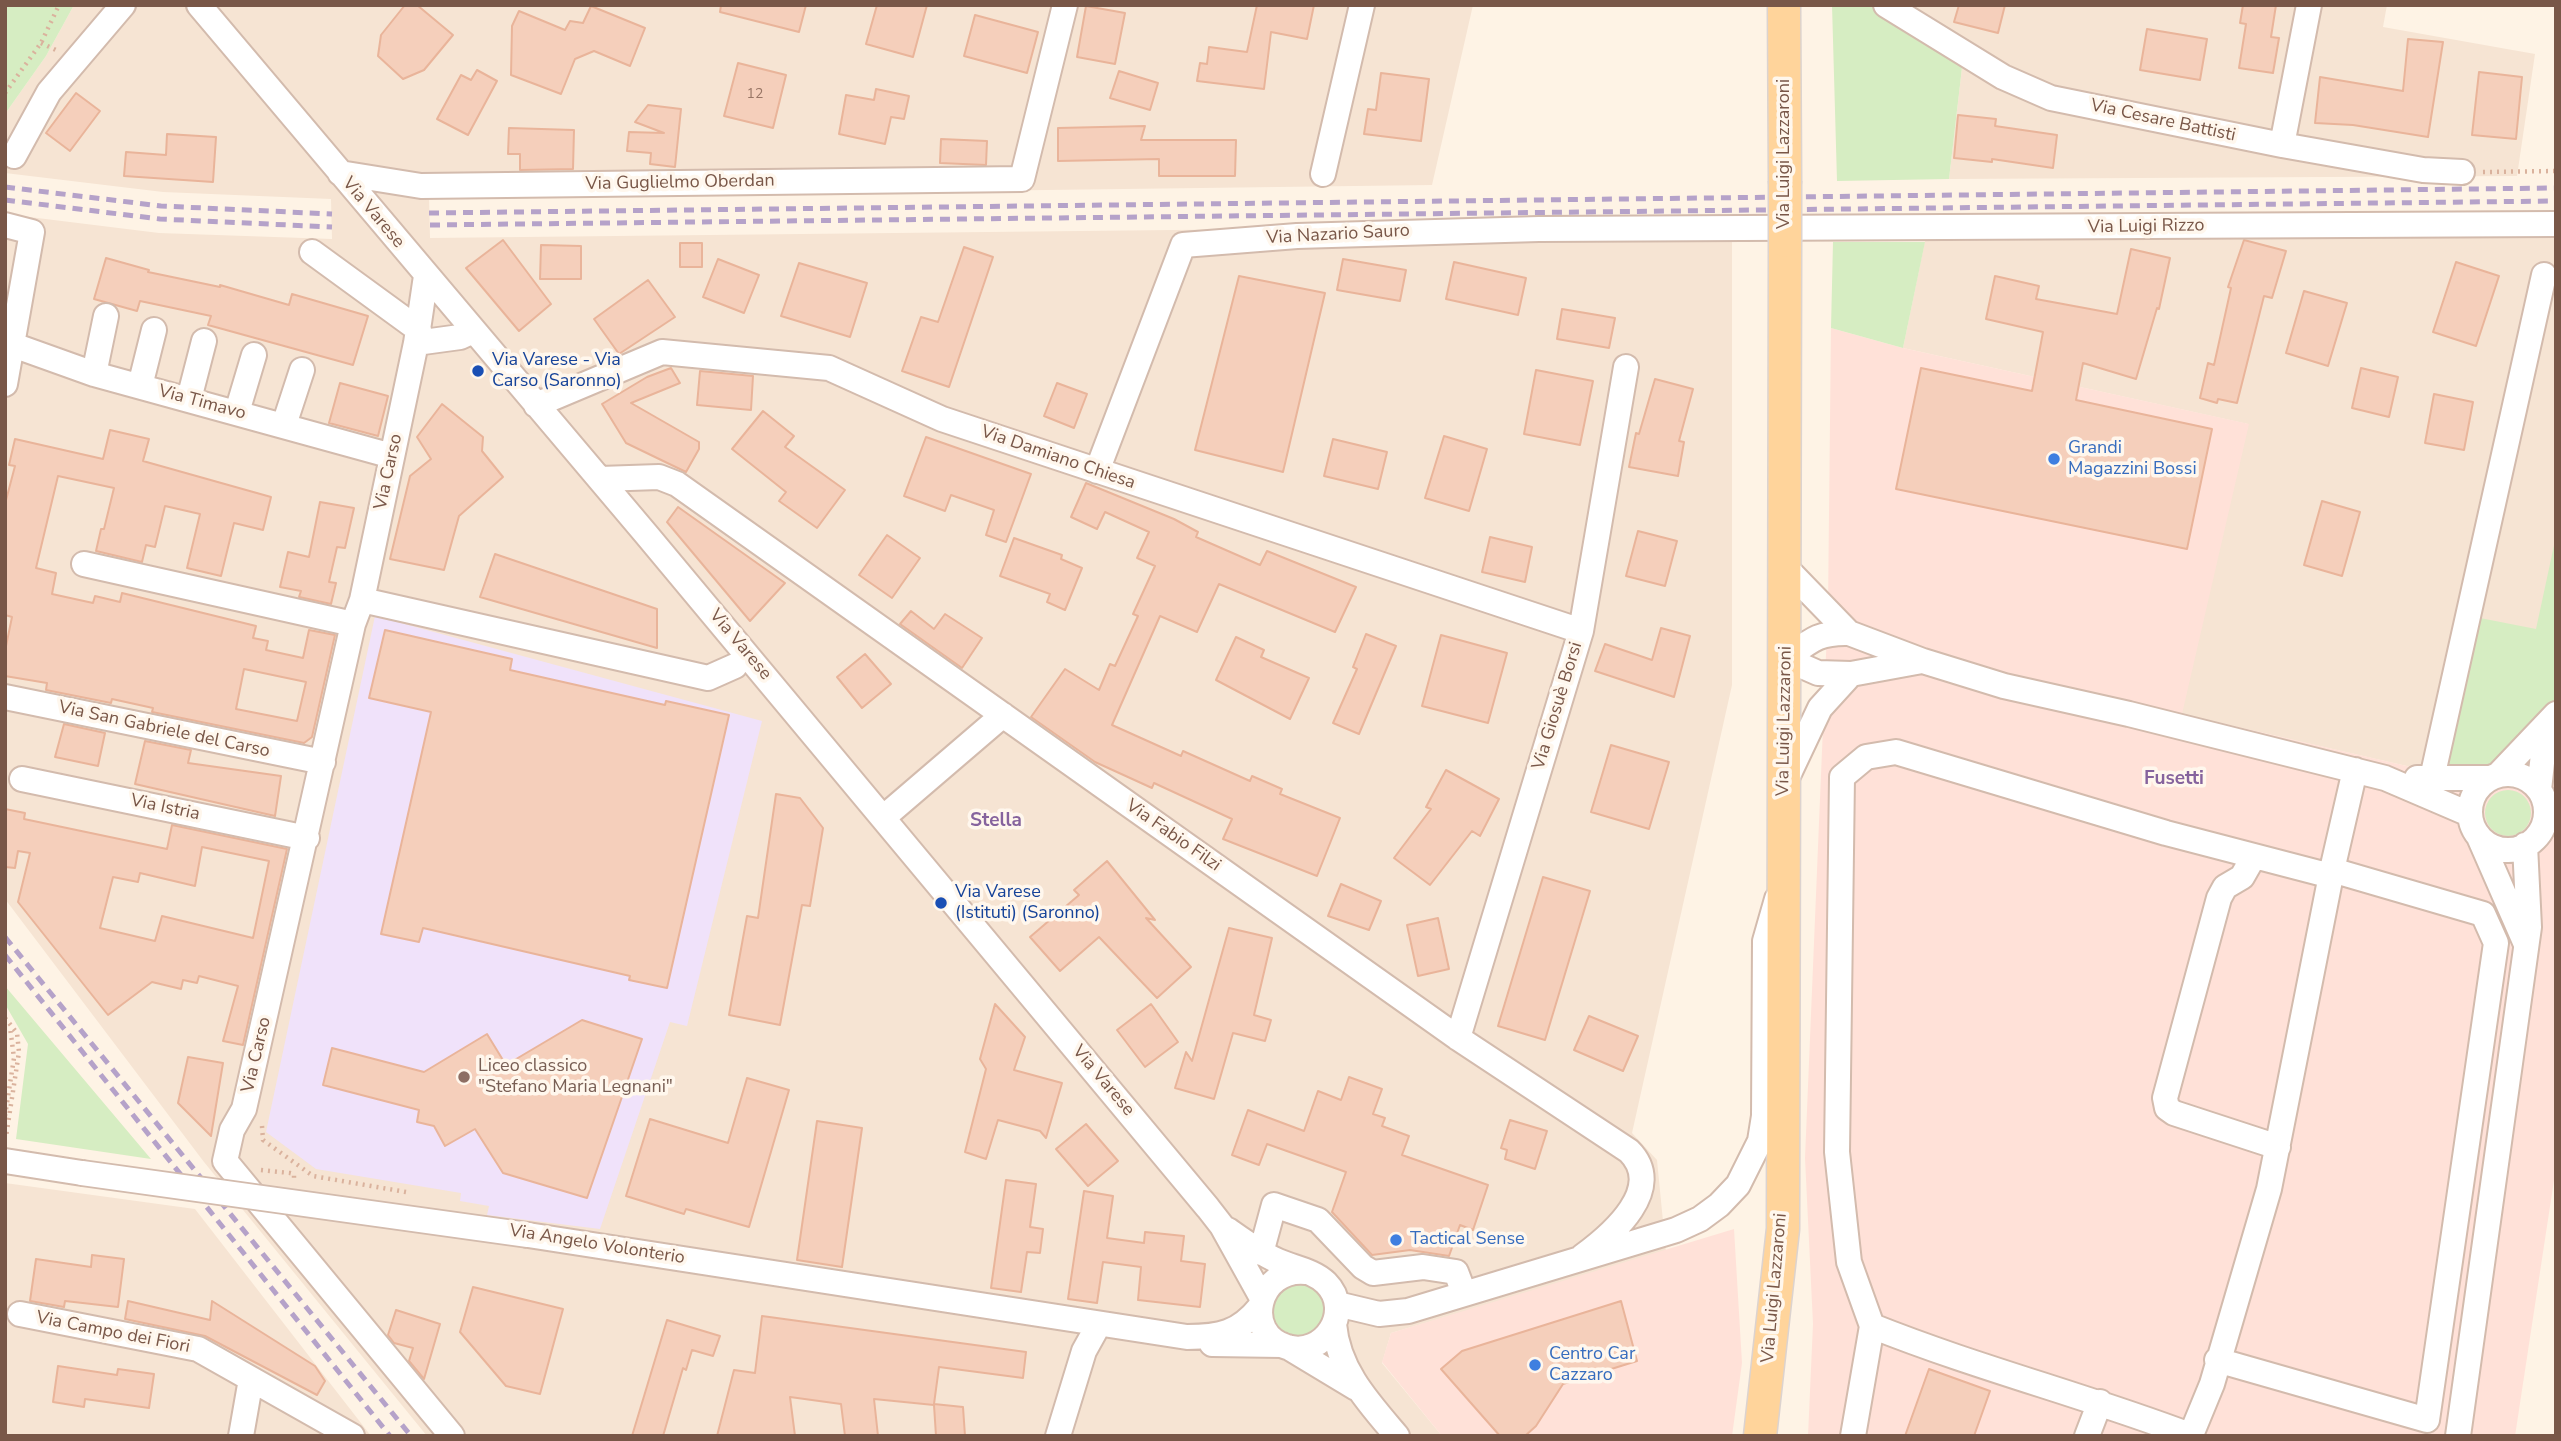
<!DOCTYPE html>
<meta charset="utf-8">
<style>
body{margin:0}
#map{position:relative;width:2561px;height:1441px;overflow:hidden;background:#fef3e5;font-family:"Nunito Sans",sans-serif}
canvas{display:block}
.frame{position:absolute;inset:0;border:7px solid #795748;pointer-events:none}
</style>
<div id="map">
<canvas width="2561" height="1441"></canvas>
<div class="frame"></div>
</div>
<script>
const g = document.querySelector('canvas').getContext('2d');
g.lineJoin = 'round';
function fill(path, color) { g.fillStyle = color; g.fill(path, 'evenodd'); }
function trace(path, color, width, dash) { g.strokeStyle = color; g.lineWidth = width; g.lineCap = dash ? 'butt' : 'round'; g.setLineDash(dash || []); g.stroke(path); }
function write(font, color, halo, rows, align = 'center') {
  g.font = font + ' "Nunito Sans",sans-serif'; g.lineWidth = 7; g.setLineDash([]); g.textBaseline = 'middle'; g.strokeStyle = halo; g.fillStyle = color; for (const [text, x, y, turn = 0] of rows) {
    g.save(); g.translate(x, y); g.rotate((+turn || 0) * Math.PI / 180); g.textAlign = isNaN(turn) ? turn : align; if (halo) g.strokeText(text, 0, 0); g.fillText(text, 0, 0); g.restore();
  }
}
fill(new Path2D(`
 M74,5h1399l-41,180 -1003,13 1,40 1302,-14v461l-100,448 25,27 9,92 -275,81 -9,30 60,73h-1015l-223,-274 -199,-263v-685l154,19 173,6 -1,-40 -168,-7 -158,-19v-59l41,-58z
 M1869,5h518l-4,22 152,27 -18,122 -568,3 14,-120z
 M2556,216v512l-119,45 -256,-59 67,-290 -345,-76 26,-127z
 M5,1183l190,26 176,227h-366z`), '#f6e4d3');
fill(new Path2D(`
 M1831,328l72,20 346,76 -67,290 255,59 119,-45v439l-41,269h-707l5,-112 -8,-166 23,-551z
 M1734,1229l8,134 -10,73h-290l-60,-74 9,-29z`), '#ffe1d8');
fill(new Path2D(`
 M375,616l387,105 -75,305 -17,-4 -70,207 -113,-14 2,-9 -29,-5 1,-8 -145,-24 -50,-37z`), '#f0e2fa');
fill(new Path2D(`
 M5,5h69l-28,51 -41,58z
 M1832,5h37l94,54 -14,120 -112,2z
 M1833,242h92l-22,106 -72,-20z
 M2556,536v170l-53,58 -66,9 38,-156 61,12z
 M2485 813a23 23 0 1 1 46 0a23 23 0 1 1-46 0Z
 M5,986l146,173 -135,-20 12,-95 -23,-40z
 M1299,1280l24,13 3,28 -22,18 -19,-4 -13,-14 2,-28z`), '#d6edc2');
const building = new Path2D(`
 M405,5h12l36,30 -29,35 -21,9 -25,-23 3,-21z
 M721,5h85l-7,27 -79,-20z
 M877,5h50l-14,52 -47,-13z
 M1257,5h57l-7,34 -36,-7 -7,57 -67,-8 3,-18 7,1 2,-17 38,5z
 M1959,5h46l-7,28 -44,-11z
 M2243,5h33l-5,32 8,1 -6,35 -34,-5 7,-44 -6,-1z
 M591,6l54,22 -15,38 -36,-15 -19,8 -14,35 -50,-19 1,-49 7,-15 46,19 5,-9 13,2z
 M1086,6l39,7 -10,51 -38,-7z
 M975,15l63,17 -11,41 -63,-17z
 M2147,29l60,10 -7,41 -60,-10z
 M2408,39l35,3 -15,95 -75,-12 -38,-2 5,-46 83,14z
 M738,63l48,12 -13,53 -49,-12z
 M477,70l20,11 -29,54 -31,-16 24,-44 10,5z
 M1119,71l39,12 -8,27 -40,-12z
 M2479,72l43,5 -6,62 -44,-4z
 M1381,73l48,6 -8,62 -57,-7 4,-25 8,1z
 M876,89l33,7 -5,23 -13,-2 -6,27 -46,-10 7,-39 28,5z
 M76,93l24,18 -30,40 -24,-18z
 M648,105l33,4 -6,58 -25,-3 1,-11 -24,-2 2,-19 35,1 -29,-11z
 M1958,115l38,4 -1,7 62,9 -4,33 -61,-9v3l-38,-4z
 M1145,126l-4,14h95l-1,36h-76v-17l-101,2v-33z
 M509,128l65,2 -1,39 -53,1v-16h-12z
 M167,134l49,3 -3,45 -89,-6 2,-24 40,3z
 M941,139l46,2 -1,24 -46,-2z
 M503,240l48,64 -32,27 -53,-63z
 M2244,240l42,11 -14,47 -8,-2 -27,107 -19,-4 -1,4 -17,-5 8,-35 6,2 17,-77 -3,-1z
 M680,243h22v24h-22z
 M541,245l40,1v33h-41z
 M964,247l29,10 -44,130 -47,-16 19,-54 17,5z
 M2131,249l39,9 -11,51 -2,-1 -21,71 -53,-16 -7,37 136,29 -25,120 -291,-60 25,-121 111,23 11,-59 -57,-13 9,-43 44,10 -3,13 81,15z
 M106,258l43,12 -1,2 72,15v-2l69,20 3,-11 76,22 -15,49 -145,-40 3,-9 -71,-15 -3,10 -43,-12z
 M718,259l41,16 -15,38 -41,-16z
 M1343,259l63,11 -6,31 -63,-11z
 M1454,262l72,16 -8,37 -72,-16z
 M2456,262l43,14 -23,70 -43,-14z
 M799,263l68,20 -17,54 -69,-21z
 M1239,276l86,17 -42,179 -88,-22z
 M648,280l27,37 -56,37 -25,-35z
 M2304,291l43,12 -19,63 -42,-13z
 M1562,309l53,9 -6,30 -52,-9z
 M671,368l9,15 -49,20 68,39v7l-13,23 -60,-29 -24,-39 45,-27z
 M2361,368l37,9 -9,40 -37,-9z
 M1536,370l57,11 -13,64 -56,-11z
 M700,371l53,5 -2,34 -54,-5z
 M1655,379l38,10 -14,52 5,1 -6,34 -49,-9 7,-34 3,1z
 M340,383l48,13 -10,40 -49,-13z
 M1057,383l30,11 -13,34 -30,-12z
 M2434,394l39,8 -9,48 -39,-7z
 M442,404l41,33 -1,14 21,26 -44,39 -15,54 -54,-11 20,-83 21,-17 -14,-22z
 M763,411l31,25 -9,11 60,43 -28,38 -38,-27 7,-9 -54,-43z
 M110,430l39,9 -6,22 128,36 -8,33 -29,-7 -13,53 -34,-8 13,-54 -35,-8 -10,41 -9,-2 -4,17 -46,-11 5,-22h3l10,-41 -56,-12 -22,92 20,5 -4,21 41,9 2,-7 25,6 2,-9 134,33 -3,12 15,3 -2,9 37,8 6,-28 26,5 -23,102 -8,6 -152,-31 1,-4 -41,-9 -1,4 -65,-13 1,-7 -42,-7v-25l7,-34 -7,-2v-111l10,-38 -6,-1 6,-26 88,20zM244,669l62,13 -9,39 -61,-12z
 M1444,436l43,13 -18,62 -44,-13z
 M926,437l105,37 -25,68 -20,-7 8,-25 -43,-15 -6,16 -41,-15z
 M1333,439l54,13 -9,37 -54,-13z
 M1086,483l88,36 24,13 -2,5 64,28 7,-14 89,36 -21,45 -116,-48 -22,48 -37,-16 -48,109 69,31 2,-5 67,30 2,-5 30,13 -2,5 60,24 -23,58 -94,-37 9,-20 -78,-36 -2,5 -57,-26 -64,-45 34,-48 34,21 11,-26 5,2 23,-50 -5,-2 22,-48 -18,-8 12,-26 -44,-20 -8,17 -26,-12z
 M2322,501l38,11 -18,64 -38,-11z
 M320,502l34,6 -9,40 -8,-1 -8,35 7,1 -5,21 -32,-7 2,-6 -21,-4 8,-35 21,5z
 M678,507l107,76 -35,38 -83,-99z
 M1638,531l39,10 -12,45 -39,-10z
 M887,535l33,23 -28,40 -33,-23z
 M1490,537l42,10 -7,35 -43,-10z
 M1014,538l48,17 -1,4 21,9 -17,42 -18,-8 3,-8 -50,-18z
 M495,554l162,55v39l-177,-51z
 M911,611l23,18 11,-15 37,24 -20,30 -62,-44z
 M1661,628l29,8 -16,61 -79,-26 10,-27 47,16z
 M385,630l127,29 -2,11 155,35 1,-4 63,14 -62,273 -38,-8 1,-4 -207,-48 -4,14 -38,-8 50,-222 -62,-14z
 M1366,634l30,12 -37,88 -26,-11 24,-54 -4,-2z
 M1441,635l66,18 -19,70 -66,-17z
 M1236,637l28,13 -3,7 48,21 -19,41 -74,-39z
 M865,654l26,30 -29,24 -25,-31z
 M64,724l41,9 -7,33 -43,-9z
 M145,741l46,9 -3,13 93,13 -6,40 -140,-32z
 M1611,745l58,17 -20,67 -58,-17z
 M1446,770l53,29 -19,37 -8,-5 -42,54 -36,-27 37,-49 -5,-2z
 M776,794l24,4 23,30 -13,78 -8,-1 -22,120 -51,-10 18,-99 11,2z
 M5,809l20,4 -1,6 143,30 5,-24 115,24 -44,196 -20,-4 15,-55 -39,-10 -2,7 -14,-3 -2,9 -29,-7 -44,33 -90,-113 12,-49 -12,-2 -3,17 -10,-1zM202,847l67,14 -16,77 -91,-22 -7,25 -55,-13 13,-51 25,5 2,-9 55,13z
 M1107,861l48,59 -9,-2 45,49 -34,31 -58,-61 -39,34 -30,-34 49,-42 -5,-5z
 M1543,877l47,14 -45,149 -47,-14z
 M1341,884l40,17 -12,29 -41,-14z
 M1438,918l11,51 -31,7 -11,-51z
 M1229,928l43,10 -18,77 17,5 -6,21 -32,-8 -19,66 -39,-11 11,-36 6,9z
 M995,1004l30,33 -11,33 48,13 -16,55 -6,-7 -42,-11 -12,39 -21,-7 21,-83 -6,-10z
 M1151,1004l27,38 -33,25 -28,-37z
 M1589,1016l49,20 -15,35 -49,-21z
 M582,1020l60,19 -55,159 -84,-25 -28,-44 -30,17 -11,-20 -17,-4 2,-12 -96,-25 9,-37 92,24 63,-38 19,31z
 M188,1057l35,6 -12,73 -33,-33z
 M1349,1077l33,12 -9,25 12,4 -3,8 27,10 -7,19 86,30 -15,45 -13,-5 -11,31 -39,-6 -38,5 -40,-43 14,-40 -79,-28 -8,21 -27,-10 16,-45 56,21 14,-40 23,9z
 M747,1078l42,12 -40,137 -63,-18 -2,5 -58,-18 24,-77 78,24z
 M1510,1120l37,11 -12,38 -30,-10 2,-9 -6,-2z
 M817,1121l45,7 -20,139 -45,-7z
 M1086,1124l32,37 -30,25 -32,-37z
 M1006,1180l30,4 -6,43 13,2 -3,24 -13,-1 -6,40 -30,-4z
 M1084,1191l29,5 -6,42 37,5 1,-11 39,4 -3,25 24,3 -5,43 -62,-7 3,-33 -38,-5 -6,41 -29,-4z
 M92,1255l32,4 -6,48 -53,-6 -1,6 -34,-6 6,-42 55,8z
 M473,1287l90,22 -23,85 -34,-8 -46,-54z
 M128,1301l82,19 2,-19 103,65 10,15 -8,14 -112,-59 -80,-17z
 M1621,1301l16,60 -74,23 -27,42 -11,10h-25l-59,-67 21,-18z
 M396,1310l44,14 -16,55 -15,-18 4,-13 -19,-5 -6,-8z
 M762,1316l264,36 -3,26 -84,-11 -5,37 29,3 2,29h-29l-2,-31 -60,-6 4,37h-33l-4,-32 -51,-7 5,39h-78l17,-66 21,3z
 M667,1320l53,16 -7,20 -21,-6 -6,20 -3,-2 -20,68h-31z
 M58,1366l59,9 1,-6 36,5 -5,34 -64,-9 -1,8 -31,-5z
 M1929,1369l61,22 -16,45h-69z`);
fill(building, '#f5cfbb');
trace(building, '#e9b49a', 2);
const minor = new Path2D(`
 M199,5l447,529 562,674 14,18 40,72
 M1886,5l117,72 48,21 231,47 141,25 39,2
 M2282,145l27,-140
 M14,156l35,-64 74,-87
 M340,173l81,13 601,-7 43,-174
 M1323,174l39,-169
 M5,225l27,7 -27,152
 M312,252l107,78
 M426,276l-10,67 -54,257 -9,24 -109,485 -12,21 -7,31 227,275
 M416,343l44,-6 13,-6
 M13,345l81,29 298,82
 M94,374l12,-58
 M140,386l14,-56
 M189,399l15,-58
 M536,405l126,-53 167,16 113,51 639,212
 M237,412l17,-57
 M284,425l18,-55
 M1097,471l86,-226 114,-9 242,-7 1017,-5
 M600,479l59,-2 18,7 781,554 171,113c37,37 -16,83 -46,105
 M84,564l269,60
 M1786,568l63,65 74,28 81,25 125,28 256,64 84,36
 M362,600l346,78 27,-12
 M1849,633c-31,-1 -39,8 -63,26l32,14 33,1
 M5,697l318,65
 M2470 812a38 38 0 1 1 76 0a38 38 0 1 1-76 0Z
 M2498,775l58,-61
 M2417,778h72
 M2432,778l112,-503
 M22,779l285,59
 M1786,780l34,-72 31,-34 71,-13
 M2539,790l7,-63
 M884,817l119,-102
 M2479,837l46,105
 M2254,856l-12,21 -17,10 -6,11 -54,200 2,10 7,5 104,34
 M1458,1038l123,-407 45,-264
 M5,1161l77,12
 M1228,1230c17,12 32,23 50,31 16,7 36,10 48,22 28,28 -2,75 -39,64 -45,-13 -30,-80 19,-75
 M528,1235l659,102c33,0 52,-4 73,-30
 M1261,1253l13,-48 44,15 45,47 10,6 50,-6 33,5 8,21
 M1337,1304l42,10 29,-3 268,-81 24,-11 19,-14 19,-20 22,-44 4,-25 1,-175 12,-42
 M20,1314l178,35 154,87
 M1334,1324c4,46 34,78 63,112
 M1212,1344l70,1
 M1288,1347l68,41
 M2217,1360l210,60 69,-477 -13,-29 -151,-44
 M2191,1435l21,-51 57,-195 63,-319 23,-100
 M241,1436l10,-57
 M1058,1436l26,-85 15,-27
 M1853,1436l19,-110
 M2087,1436l13,-34
 M2192,1436c-105,-40 -215,-68 -320,-110l-23,-64 -12,-110 5,-375 24,-20 30,-5 270,81 165,43
 M2458,1436l71,-509 -4,-82`);
const major = new Path2D(`
 M1784,5l1,176
 M1760,1436l23,-207 2,-988`);
trace(minor, '#d3bbad', 28);
trace(major, '#dcd3cf', 35);
trace(new Path2D(`
 M41,43l15,7
 M5,93l36,-50 18,-38
 M2483,172l73,-1
 M5,1018l12,15 2,19 -13,85
 M5,1116l9,-58 -4,-31
 M262,1126l1,14 50,36 93,16
 M261,1170l29,3 4,1v8`), '#dab29d', 4.5, [2, 5]);
trace(minor, '#fff', 24);
trace(major, '#ffd49b', 32);
trace(new Path2D(`
 M5,187l156,19 171,8
 M5,200l155,19 172,8
 M429,213l2127,-25
 M430,225l2126,-24
 M5,937l406,499
 M5,955l385,481`), '#b5a2c9', 5, [10, 7]);
const minorBridge = new Path2D(`
 M82,1173l446,62`);
const majorBridge = new Path2D(`
 M1785,181v60`);
trace(minorBridge, '#d3bbad', 28, []);
trace(majorBridge, '#dcd3cf', 35, []);
trace(minorBridge, '#fff', 24);
trace(majorBridge, '#ffd49b', 32);
for (const [x, y, r, color] of [
 [478,371,7,"#1a4fb4"],
 [2054,459,7,"#3f7fe0"],
 [941,903,7,"#1a4fb4"],
 [464,1077,7,"#8d6e63"],
 [1396,1240,7,"#3f7fe0"],
 [1535,1365,7,"#3f7fe0"]
]) { const dot = new Path2D(); dot.arc(x, y, r, 0, 2 * Math.PI); g.fillStyle = color; g.fill(dot); trace(dot, '#fff7ed', 2.5); }
write('14px', '#987565', null, [
 ["12",755,95]
]);
write('18px', '#795748', '#fff7ed', [
 ["Via Cesare Battisti",2163,121,12],
 ["Via Luigi Lazzaroni",1785,154,-90],
 ["Via Guglielmo Oberdan",680,183,-1],
 ["Via Varese",373,213,50],
 ["Via Luigi Rizzo",2146,227,-1],
 ["Via Nazario Sauro",1338,235,-3],
 ["Via Timavo",202,403,15],
 ["Via Damiano Chiesa",1058,458,19],
 ["Via Carso",389,472,-78],
 ["Via Varese",740,645,50],
 ["Via Giosuè Borsi",1558,706,-73],
 ["Via Luigi Lazzaroni",1785,721,-89],
 ["Via San Gabriele del Carso",164,730,12],
 ["Via Istria",165,808,12],
 ["Via Fabio Filzi",1173,836,35],
 ["Via Carso",257,1055,-77],
 ["Via Varese",1103,1081,50],
 ["Via Angelo Volonterio",597,1245,9],
 ["Via Luigi Lazzaroni",1775,1288,-85],
 ["Via Campo dei Fiori",113,1333,11]
]);
write('18px', '#164399', '#fff7ed', [
 ["Via Varese - Via",492,361],
 ["Carso (Saronno)",492,382],
 ["Via Varese",955,893],
 ["(Istituti) (Saronno)",955,914]
], 'left');
write('18px', '#366cbe', '#fff7ed', [
 ["Grandi",2068,449],
 ["Magazzini Bossi",2068,470],
 ["Tactical Sense",1410,1240],
 ["Centro Car",1549,1355],
 ["Cazzaro",1549,1376]
], 'left');
write('18px', '#785e54', '#fff7ed', [
 ["Liceo classico",478,1067],
 ["\"Stefano Maria Legnani\"",478,1088]
], 'left');
write('bold 19px', '#86639d', '#fff7ed', [
 ["Fusetti",2174,779],
 ["Stella",996,821]
]);
</script>
